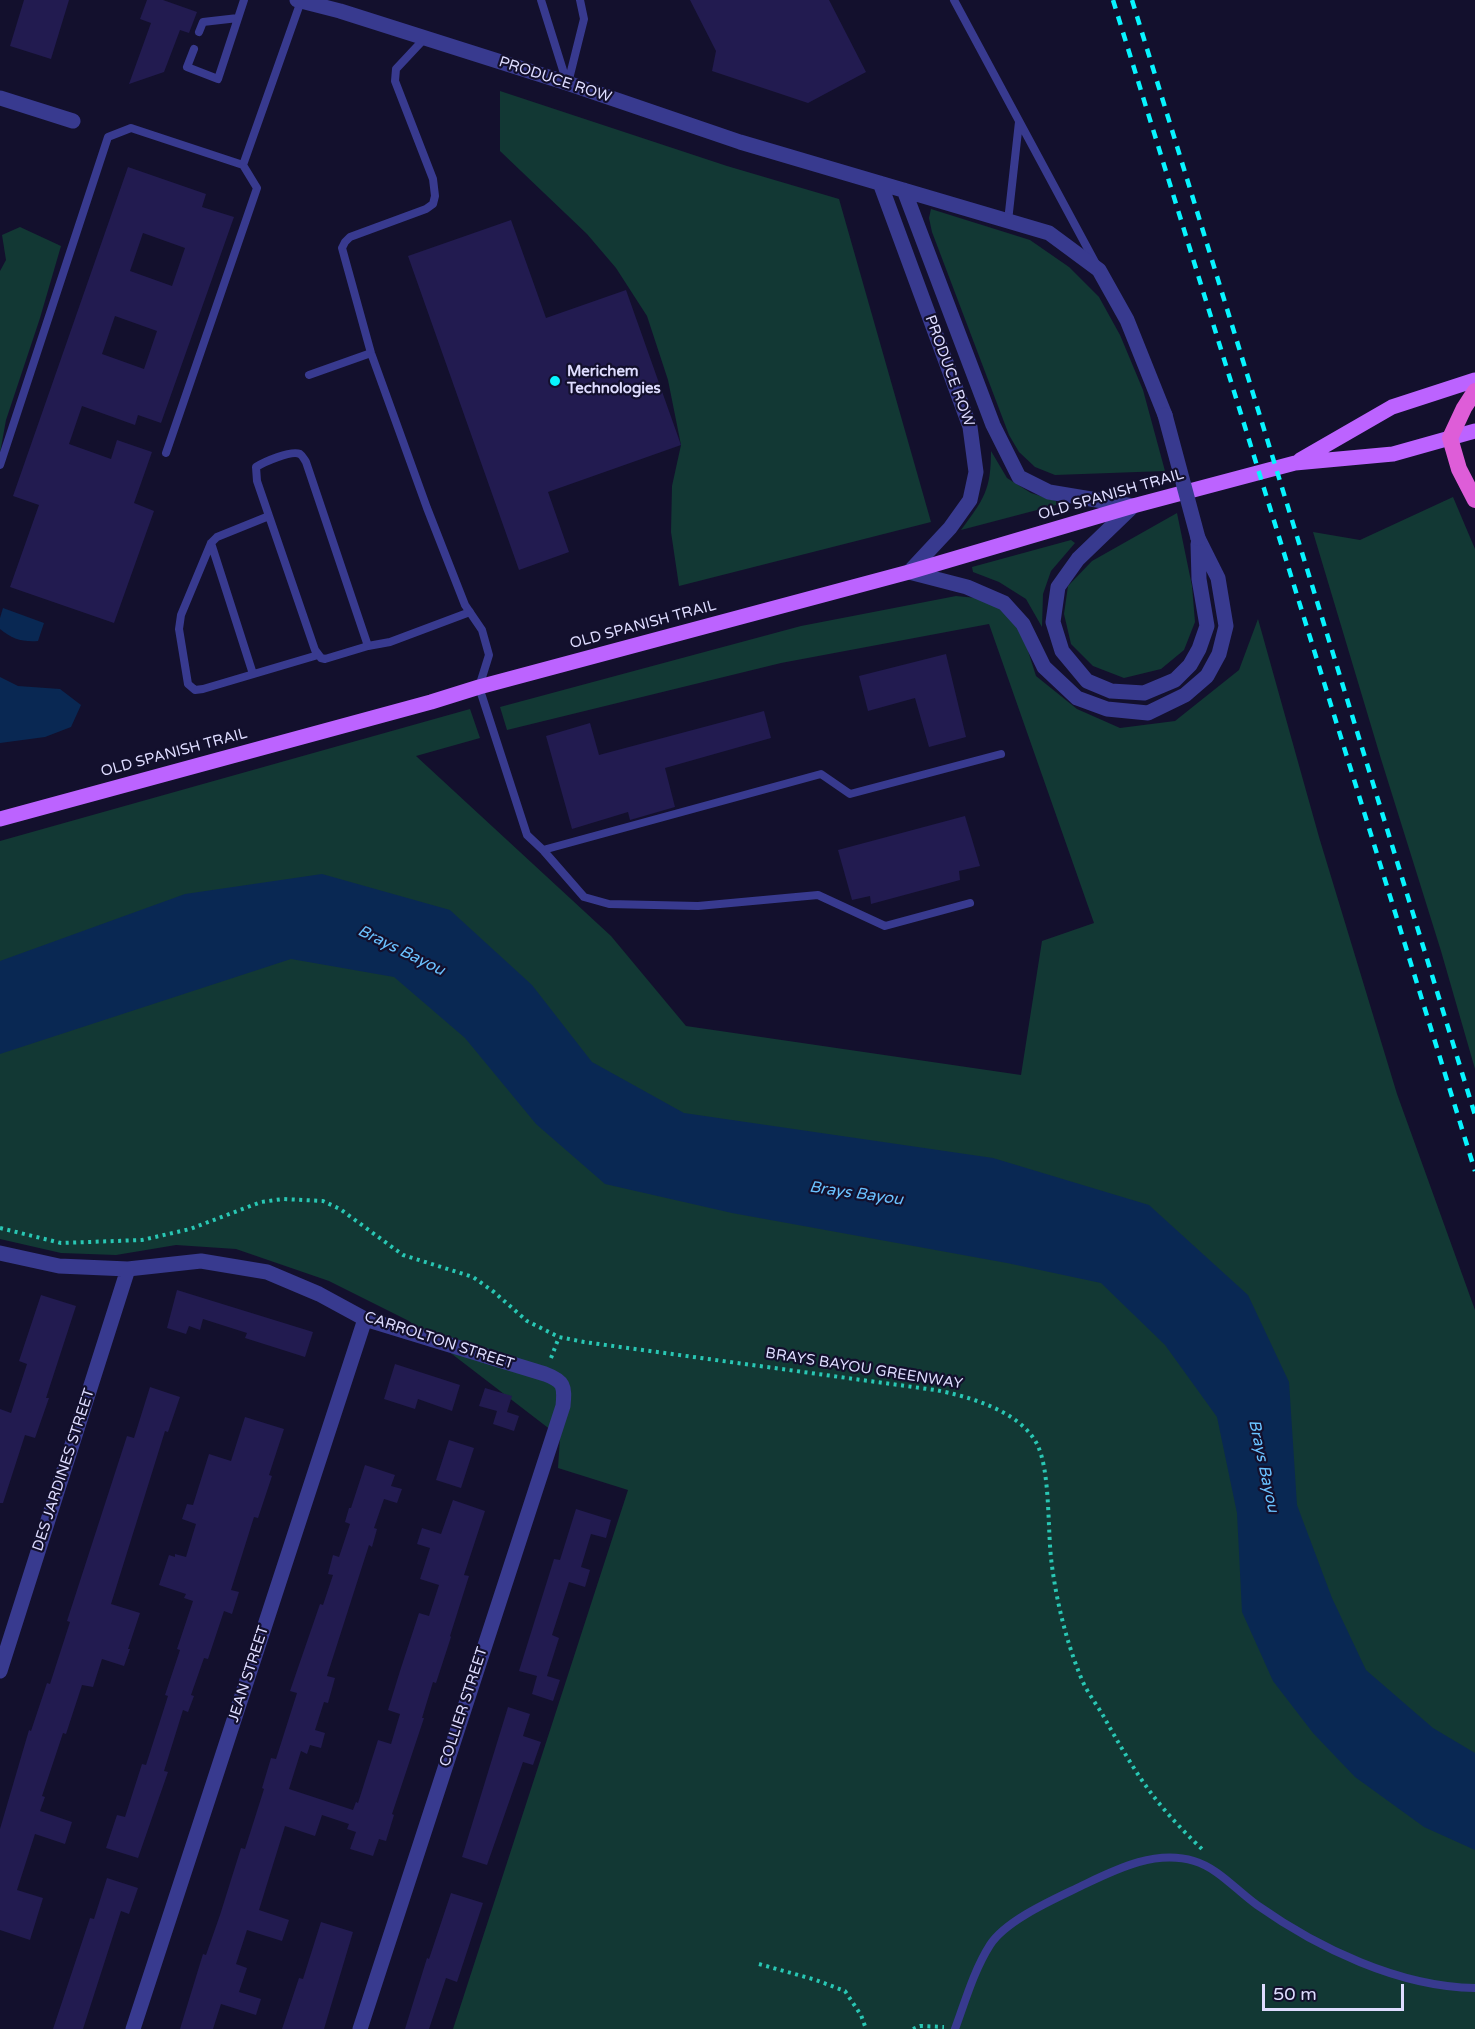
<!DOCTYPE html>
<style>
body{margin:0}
#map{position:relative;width:1475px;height:2029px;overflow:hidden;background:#13102d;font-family:"Varela Round",sans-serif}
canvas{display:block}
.scale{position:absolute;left:1262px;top:1984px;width:142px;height:27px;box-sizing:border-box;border:3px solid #dedcff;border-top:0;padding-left:8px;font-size:18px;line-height:21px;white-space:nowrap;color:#dedcff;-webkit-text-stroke:4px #13102d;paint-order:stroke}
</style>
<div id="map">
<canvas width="1475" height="2029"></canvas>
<div class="scale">50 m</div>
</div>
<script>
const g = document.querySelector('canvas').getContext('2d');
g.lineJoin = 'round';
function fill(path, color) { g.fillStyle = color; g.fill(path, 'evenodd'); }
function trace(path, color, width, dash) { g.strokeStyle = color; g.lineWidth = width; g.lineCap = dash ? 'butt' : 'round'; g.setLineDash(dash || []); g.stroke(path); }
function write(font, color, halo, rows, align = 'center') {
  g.font = font + ' "Varela Round",sans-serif'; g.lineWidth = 4.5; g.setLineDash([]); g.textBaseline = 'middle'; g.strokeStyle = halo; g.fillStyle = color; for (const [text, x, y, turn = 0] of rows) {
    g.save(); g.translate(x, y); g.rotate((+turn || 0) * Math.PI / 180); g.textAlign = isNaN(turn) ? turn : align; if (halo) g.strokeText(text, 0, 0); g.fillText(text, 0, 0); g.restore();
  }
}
fill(new Path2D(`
 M500,91l227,75 112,33 92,323 -252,64 -8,-54 1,-46 9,-41 -13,-65 -21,-64 -31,-48 -29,-34 -87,-83z
 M931,209l99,31 39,27 30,30 21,38 23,55 22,81 -110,4 -20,-8 -16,-15 -10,-17 -77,-203 -3,-14z
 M20,227l41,19 -21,72 -34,102 -6,33v-182l6,-11 -4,-25z
 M991,451l16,27 24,15 25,8v4l-95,25c23,-31 30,-40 30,-79z
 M1453,497l22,52v520l-34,-118 -60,-192 -68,-227 47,8z
 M1177,513l15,73 3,36 -11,28 -23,19 -37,9 -31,-12 -22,-22 -7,-30 4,-28 24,-25z
 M1071,540l4,3 -24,28 -8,23 -1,33 -16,-28 -27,-17 -26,-10 -1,-5z
 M956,596l31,3 19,13 16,20 14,44 41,33 43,19 55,-7 64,-51 19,-51 61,218 78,257 78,216v719h-1022l175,-539 -70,-22 2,-31 -151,-116 -80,-40 -93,-32 -60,-4 -60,10 -55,-2 -61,-14v-398l470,-132 10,29 -64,18 195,180 75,90 335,49 21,-134 52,-18 -105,-299 -208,39 -274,67 -7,-23 301,-81z`), '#123834');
fill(new Path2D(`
 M3,608l41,15 -6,18c-16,1 -26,-2 -38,-12v-11z
 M0,677l18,9 42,3 21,16 -10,22 -26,10 -45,6z
 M322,874l128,36 82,75 60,77 92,51 309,45 156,47 99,90 41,87 8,123 35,93 34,72 67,58 42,25v97l-51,-23 -69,-50 -42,-44 -40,-52 -31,-69 -5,-99 -20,-96 -52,-72 -64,-62 -94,-20 -275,-50 -127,-29 -69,-60 -71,-86 -71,-61 -103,-18 -291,95v-93l185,-67z`), '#092853');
fill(new Path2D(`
 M24,0h45l-18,59 -41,-13z
 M147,0h16l34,12 -8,21 -9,-3 -16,42 -35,12 22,-61 -11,-4z
 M690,0h139l37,72 -58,31 -96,-32 4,-20z
 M128,167l78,27 -4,13 32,10 -73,206 -23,-8 -3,10 -53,-19 -13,38 42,15 6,-19 35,12 -18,51 20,8 -40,112 -104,-36 29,-82 -26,-9zM143,233l42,15 -13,38 -42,-15zM115,316l42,15 -13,38 -42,-15z
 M511,220l35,98 80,-28 55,155 -133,47 21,60 -50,18 -111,-314z
 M946,654l20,83 -37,10 -14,-49 -47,13 -9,-35z
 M764,711l7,27 -106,30 10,39 -45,13 -2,-8 -56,17 -26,-93 44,-13 9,32z
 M965,816l15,50 -21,5 1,9 -89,24 -1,-8 -18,4 -14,-50z
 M177,1290l136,42 -8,25 -60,-19 2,-5 -44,-14 -3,11 -11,-4 -3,8 -19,-6z
 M41,1295l35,11 -30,92h3l-14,40 -10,-3 -22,68h-3v-94l11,4 16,-49 -8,-3z
 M395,1364l65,21 -8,26 -34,-12 -3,10 -31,-10z
 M150,1387l30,10 -12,35 -3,-1 -54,173 29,9 -12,36h2l-6,17 -22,-7 -9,28 -11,-2 -16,49 -3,-1 -21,63 3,1 -5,14 32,11 -7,22 -30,-10 -18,56 26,8 -13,42 -30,-10v-101l29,-99 2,1 16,-48 3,1 20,-62 -3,-1 60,-185 7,2z
 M485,1388l27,8 -5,16 12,4 -5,15 -21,-7 4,-13 -18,-5z
 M245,1417l39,12 -15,46 3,1 -14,42 -4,-1 -23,73 8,2 -7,22 -8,-3 -16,48 -4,-1 -13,37 3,1 -6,16 -5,-2 -19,61 4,1 -30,86 -32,-10 11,-33 8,2 17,-53 4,1 22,-69 -3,-1 15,-45 -3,-1 16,-48 -9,-3 2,-4 -27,-9 10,-30 6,2v-3l11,3 10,-33 -14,-5 5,-15 6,1 16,-51 22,7z
 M449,1440l25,8 -13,40 -25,-8z
 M365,1465l30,10 -4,11 11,3 -5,14 -13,-4 -10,29 3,1 -5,18 -3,-2 -42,131 8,2 -7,25 -4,-1 -9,28 10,3 -4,15 -11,-3 -3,9 -6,-3 -12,38 64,21 3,-8 2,1 20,-63 13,4 9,-30 -12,-4 12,-39 19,-58 10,3 10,-31 -19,-6 10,-31 -13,-4 5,-16 19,6 12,-34 32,11 -21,64 5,1 -19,60 1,1 -15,46 -3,-1 -11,36h2l-32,96 2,1 -8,26 -7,-2 -6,17 -23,-7 6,-17 -9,-3 2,-5 -27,-9 -7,21 -30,-10 -26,84 30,10 -7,21 -35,-11 -11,34 11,4 -8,24 22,7 -5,16 -35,-11 -8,25h-33l23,-75 3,1 14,-40 21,-67 4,1 19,-60 -2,-1 9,-30 5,1 21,-66 -7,-2 30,-87 3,1 10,-30 -5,-1 5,-19 6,2 11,-33 -5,-2 4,-14h2z
 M576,1509l35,11 -5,18 -15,-4 -10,33 9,3 -5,17 -16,-5 -17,53 7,3 -12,38 13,4 -7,21 -21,-7 5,-18 -18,-5 35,-112 6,1z
 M508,1707l22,7 -7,22 18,6 -8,23 -10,-3 -36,103 -25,-8z
 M107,1878l31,10 -9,26 -8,-3 -38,118h-30l37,-111 4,1z
 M451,1893l32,10 -26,79 -11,-4 -17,51h-24l22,-71 2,1z
 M321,1922l32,10 -29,97h-42l17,-51 4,1z`), '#221b50');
trace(new Path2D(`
 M0,1228l61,15 81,-3 48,-11 71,-27 22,-3 40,2 17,8 63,46 70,22 21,15 33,29 32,16 25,5 351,48c33,6 85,21 102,54 14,28 10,88 15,122 5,38 15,78 30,114 6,14 16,26 23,39 14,25 29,51 46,74 15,20 34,40 52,57
 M551,1358l8,-21
 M759,1964l57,16 29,11 16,24 5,14
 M913,2029l7,-3 24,1`), '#29c7b4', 4, [3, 4.5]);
trace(new Path2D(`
 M541,0l26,83
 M954,0l142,264
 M199,32l4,-10 35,-4
 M425,38l-29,31 -1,12 38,98 2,17 -2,8 -7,5 -76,28 -5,5 -3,6 29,105 56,155 38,97 17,25 7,25 -10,32 48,148 16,15 41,47 25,7 89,2 120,-11 67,31 85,-23
 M194,49l-7,18 31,12 26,-79
 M568,83l16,-64 -4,-19
 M1008,221l11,-99
 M309,375l62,-22
 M166,453l91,-265 -14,-23
 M0,465l108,-328 23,-9 112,37 58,-164
 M269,516l-52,21 -6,6 -30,72 -2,14 9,55 7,6 8,-1 115,-34
 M211,543l42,131
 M368,646l-62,-184c-2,-3 -3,-6 -6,-8 -9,-4 -36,8 -44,13l1,14 58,169 6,8 4,1 43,-13 22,-4 80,-30
 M543,850l278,-76 29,20 151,-40
 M955,2029c10,-27 19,-59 35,-84 15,-24 62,-45 87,-57 36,-17 76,-39 117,-27 24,7 42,29 63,44 61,43 142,82 218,83`), '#383a8f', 8);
trace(new Path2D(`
 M297,0l43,11 227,72 173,59 309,91 50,37 28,50 38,95
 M0,98l73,23
 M880,183l90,244 6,45 -6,28 -20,28 -41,44 58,15 37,16 19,21 21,43 33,31 30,11 41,4 37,-18 22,-19 12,-22 7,-28 -8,-48 -20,-40
 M904,190l89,235 26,52 30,15 84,14
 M1133,506l-55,53 -20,28 -5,35 9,29 25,30 24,10 33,2 31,-13 15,-15 9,-16 8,-23 -8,-47 -1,-35
 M0,1253l59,13 69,3 73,-8 66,11 52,22 46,25 180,55c19,7 20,12 18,32l-203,623
 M0,1671l128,-402
 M133,2029l232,-710`), '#383a8f', 15);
trace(new Path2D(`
 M1300,460l92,-53 83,-27
 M0,819l431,-117 48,-15 430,-115 224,-66 162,-43 98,-9 82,-23`), '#bc63ff', 15);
trace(new Path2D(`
 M1475,391l-11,17 -14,30 9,31 16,31`), '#de5dd8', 16);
trace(new Path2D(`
 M1113,0l362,1171
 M1132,0l343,1115`), '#08f4ff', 4.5, [9, 8]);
trace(new Path2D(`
 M1165,415l33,123`), '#383a8f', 15);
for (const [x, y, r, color] of [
 [555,381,6,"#08f4ff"]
]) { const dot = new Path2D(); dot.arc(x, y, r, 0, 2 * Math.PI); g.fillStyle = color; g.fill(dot); trace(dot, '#13102d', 2); }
write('15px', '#dedcff', '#13102d', [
 ["PRODUCE ROW",555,80,18],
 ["PRODUCE ROW",949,371,70],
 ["OLD SPANISH TRAIL",1111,495,-16],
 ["OLD SPANISH TRAIL",643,625,-15],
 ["OLD SPANISH TRAIL",174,753,-15],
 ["CARROLTON STREET",439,1341,18],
 ["BRAYS BAYOU GREENWAY",864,1369,9],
 ["DES JARDINES STREET",64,1470,-72],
 ["JEAN STREET",249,1674,-72],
 ["COLLIER STREET",464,1707,-72]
]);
write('bold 15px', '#dedcff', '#13102d', [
 ["Merichem",567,372],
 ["Technologies",567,389]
], 'left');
write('italic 16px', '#6ac2ff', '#13102d', [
 ["Brays Bayou",401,951,26],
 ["Brays Bayou",856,1194,8],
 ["Brays Bayou",1263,1466,78]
]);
</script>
